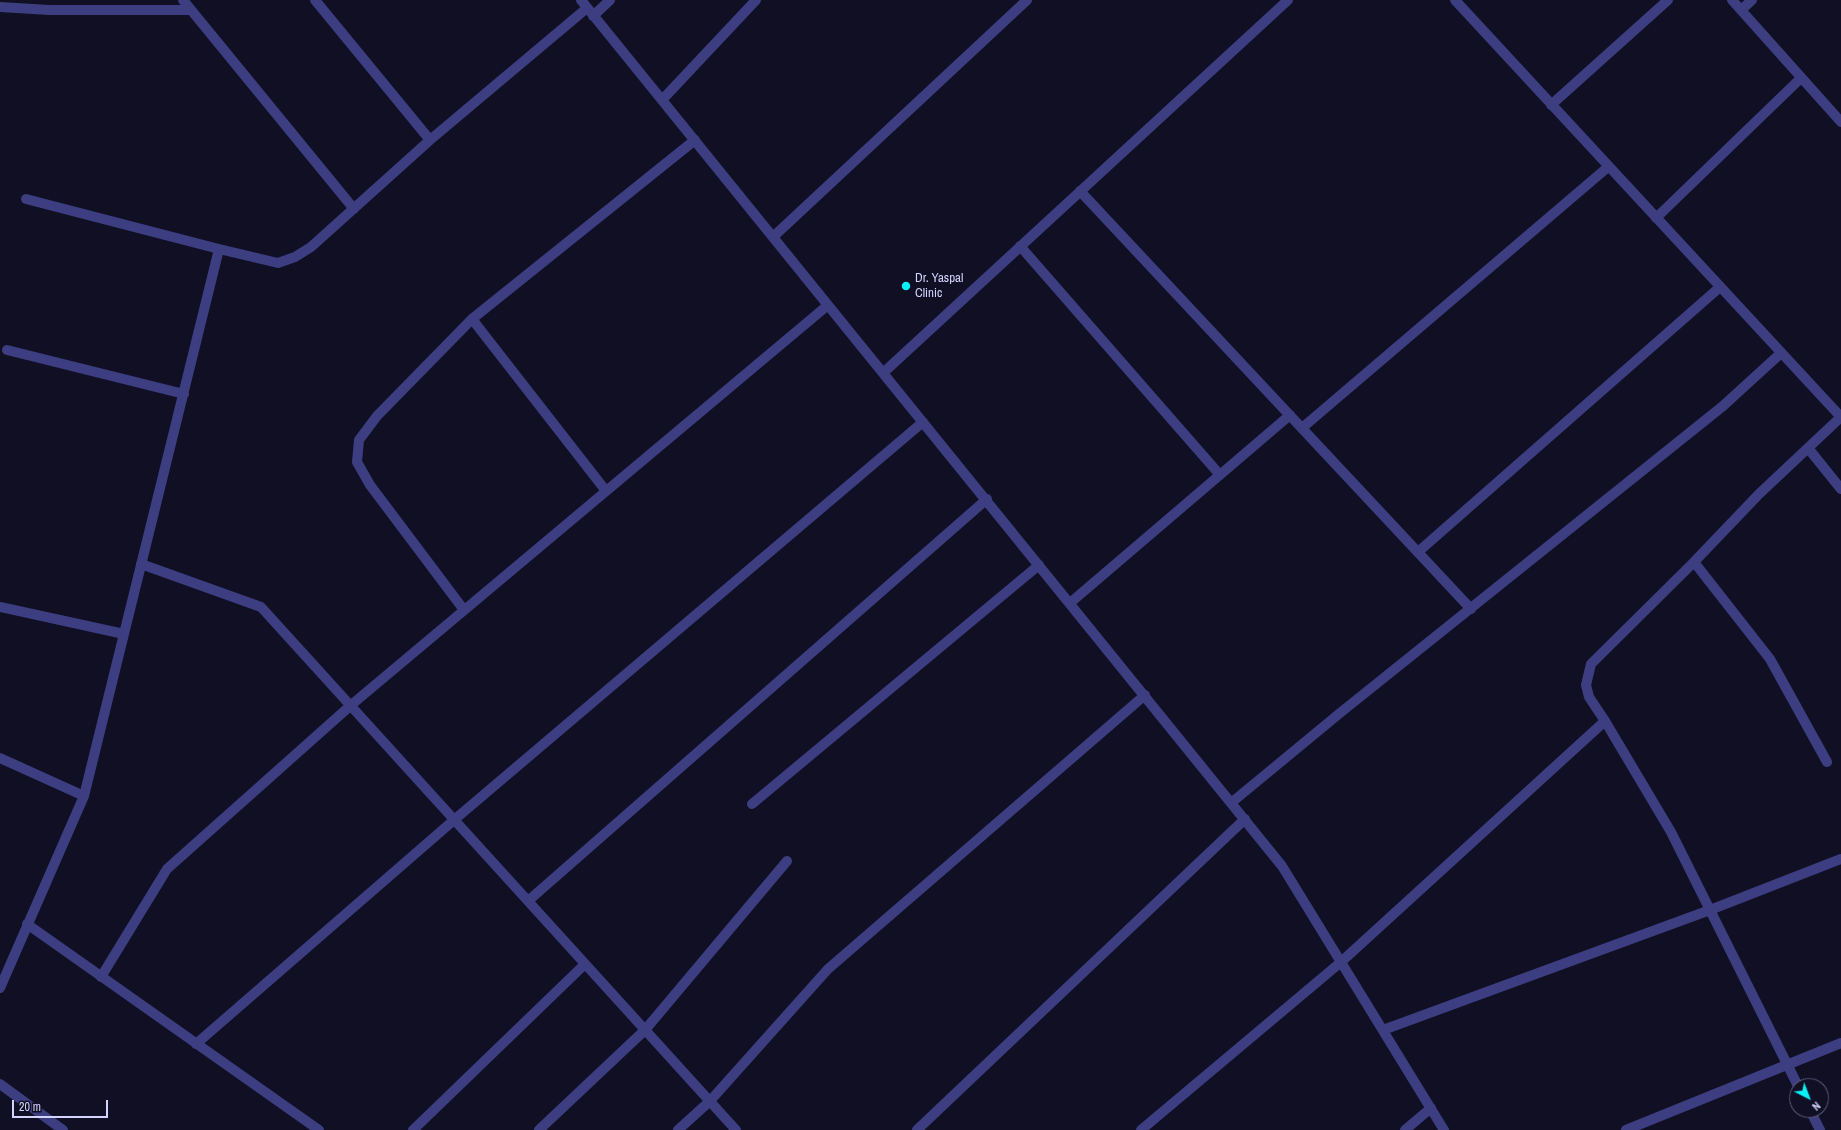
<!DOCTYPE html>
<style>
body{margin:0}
#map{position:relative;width:1841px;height:1130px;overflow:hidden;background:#110f24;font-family:"Archivo Narrow",sans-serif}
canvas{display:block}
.north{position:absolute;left:1789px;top:1078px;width:40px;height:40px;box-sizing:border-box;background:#110f24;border:1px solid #5f5d7b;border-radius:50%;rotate:138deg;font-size:11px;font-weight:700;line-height:16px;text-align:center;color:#d4d3fe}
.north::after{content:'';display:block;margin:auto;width:14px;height:18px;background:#08f0f5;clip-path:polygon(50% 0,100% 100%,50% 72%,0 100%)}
.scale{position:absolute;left:12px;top:1100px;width:96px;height:18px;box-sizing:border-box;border:2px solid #d4d3fe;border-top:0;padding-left:5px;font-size:12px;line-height:14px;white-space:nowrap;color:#d4d3fe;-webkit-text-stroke:3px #110f24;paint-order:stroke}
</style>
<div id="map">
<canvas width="1841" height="1130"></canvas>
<div class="north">N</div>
<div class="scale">20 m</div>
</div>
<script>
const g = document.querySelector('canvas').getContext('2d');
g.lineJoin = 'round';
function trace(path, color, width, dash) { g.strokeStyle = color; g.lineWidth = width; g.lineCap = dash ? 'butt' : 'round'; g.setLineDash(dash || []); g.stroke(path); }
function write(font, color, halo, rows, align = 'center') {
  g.font = font + ' "Archivo Narrow",sans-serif'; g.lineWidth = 4; g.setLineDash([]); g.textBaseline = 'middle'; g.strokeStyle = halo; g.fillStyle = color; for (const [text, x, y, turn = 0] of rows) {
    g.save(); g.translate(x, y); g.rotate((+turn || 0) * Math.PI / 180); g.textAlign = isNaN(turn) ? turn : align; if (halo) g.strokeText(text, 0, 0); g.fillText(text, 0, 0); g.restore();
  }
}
trace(new Path2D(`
 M183,0l171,209
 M315,0l115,140
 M581,0l701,866 162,264
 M1455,0l386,417
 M1732,0l109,122
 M0,7l49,3h142
 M1741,10l11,-10
 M593,16l17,-16
 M662,100l94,-100
 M1551,105l117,-105
 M1080,191l391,418
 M26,199l193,50 59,14 17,-6 16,-10 119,-107 157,-132
 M1656,218l145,-140
 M773,237l254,-237
 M1020,246l200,229
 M472,319l134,172
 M7,350l177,44
 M883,373l405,-373
 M1302,428l306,-261
 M1808,448l33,41
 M1418,552l302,-265
 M1694,562l76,97 57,103
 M141,564l120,43 475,523
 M1070,603l220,-188
 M0,607l124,27
 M464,610l-94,-125 -13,-23 2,-22 18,-24 95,-97 223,-179
 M0,758l84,38
 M1231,803l109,-90 383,-307 58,-53
 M752,804l287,-239
 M528,901l459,-402
 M27,924l292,206
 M101,977l66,-108 183,-163 478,-401
 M0,988l84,-192 135,-547
 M1383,1030l327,-120 131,-51
 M196,1044l258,-224 469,-398
 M0,1084l63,46
 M1798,1086l-127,-254 -66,-111 -16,-24 -3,-12 5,-21 103,-102 65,-68 82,-77
 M1810,1110l10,20
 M413,1130l172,-166
 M539,1130l106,-100 142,-169
 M678,1130l32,-29 118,-132 317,-274
 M917,1130l328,-311
 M1141,1130l200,-168 264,-241
 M1405,1130l26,-22
 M1626,1130l215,-87`), '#3c3e81', 10);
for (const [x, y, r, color] of [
 [906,286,5,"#08f0f5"]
]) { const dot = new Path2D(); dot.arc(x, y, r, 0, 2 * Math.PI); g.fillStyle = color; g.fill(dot); trace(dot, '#110f24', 1.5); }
write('13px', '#d4d3fe', '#110f24', [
 ["Dr. Yaspal",915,279],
 ["Clinic",915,294]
], 'left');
</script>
